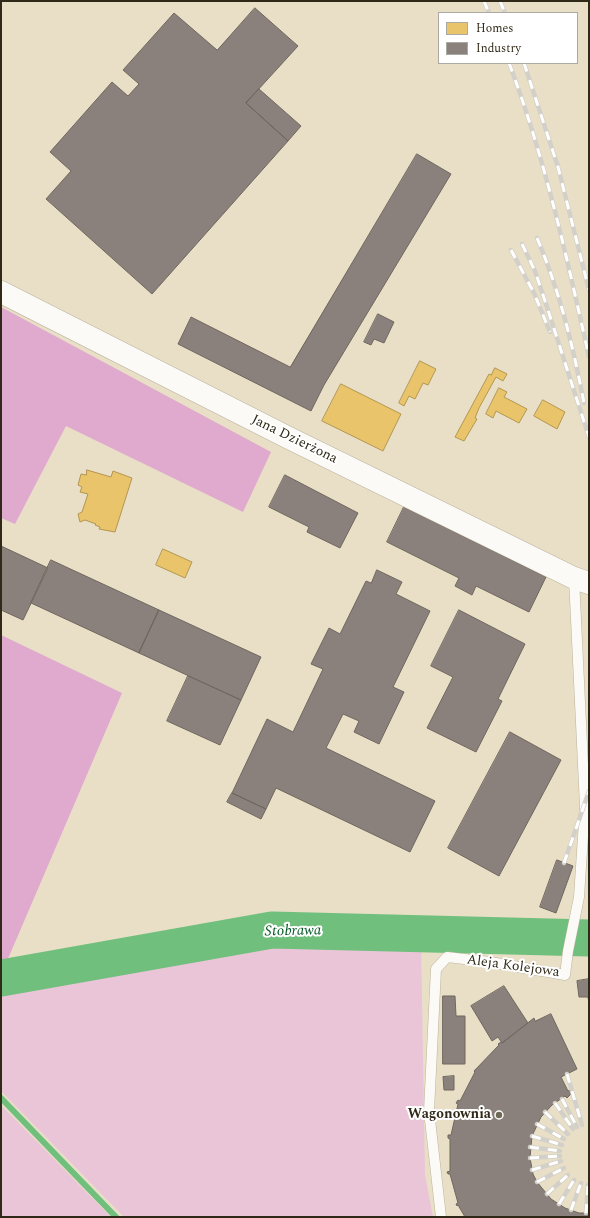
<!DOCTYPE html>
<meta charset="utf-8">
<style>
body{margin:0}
#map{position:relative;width:590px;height:1218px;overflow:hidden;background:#e8dfc6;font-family:Spectral,serif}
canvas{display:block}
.frame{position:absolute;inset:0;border:2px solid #302917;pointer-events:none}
.legend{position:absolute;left:438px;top:12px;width:140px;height:52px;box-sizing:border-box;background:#fff;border:1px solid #aca9a2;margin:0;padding:5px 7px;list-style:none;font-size:12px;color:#302917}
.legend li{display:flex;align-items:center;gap:8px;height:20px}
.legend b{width:20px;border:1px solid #aca9a2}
</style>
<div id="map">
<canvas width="590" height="1218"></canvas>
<div class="frame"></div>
<ul class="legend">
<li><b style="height:11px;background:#e9c46a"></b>Homes</li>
<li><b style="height:11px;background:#8a817c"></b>Industry</li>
</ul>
</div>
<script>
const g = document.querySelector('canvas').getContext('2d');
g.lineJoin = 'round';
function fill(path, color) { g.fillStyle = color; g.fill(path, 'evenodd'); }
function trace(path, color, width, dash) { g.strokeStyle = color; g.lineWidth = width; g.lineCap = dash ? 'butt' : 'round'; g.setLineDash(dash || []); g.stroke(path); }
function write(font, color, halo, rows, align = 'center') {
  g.font = font + ' Spectral,serif'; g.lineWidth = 4; g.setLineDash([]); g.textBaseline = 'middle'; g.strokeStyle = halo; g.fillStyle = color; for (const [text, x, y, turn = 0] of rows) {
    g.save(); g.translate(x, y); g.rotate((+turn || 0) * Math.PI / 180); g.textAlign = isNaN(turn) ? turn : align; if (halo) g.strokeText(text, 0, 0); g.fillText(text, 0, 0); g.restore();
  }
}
fill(new Path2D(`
 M281,938l140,1 4,236 8,42h-309l-123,-126v-101z
 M1,1105l110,112h-110z`), '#eac5d8');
fill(new Path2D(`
 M1,307l270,145 -28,60 -177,-86 -51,98 -14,-6z
 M1,635l121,58 -115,268 -6,2z`), '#e0a9ce');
const homes = new Path2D(`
 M420,361l16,8 -8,16 -5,-2 -8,16 -6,-3 -5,10 -5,-3z
 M495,368l12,6 -4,7 -7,-4 -17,31 -4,10 2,1 -13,22 -9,-4 34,-63 2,1z
 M341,384l60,30 -18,37 -61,-30z
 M499,388l8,4 -3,5 23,12 -8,14 -23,-12 -3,7 -7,-4z
 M543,400l22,12 -8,17 -23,-13z
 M87,470l24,7 2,-6 19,7 -17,54 -16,-3 1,-2 -5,-2 1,-1 -11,-4 -5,2 -2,-8 4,-2 6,-18 -8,-2 2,-5 -4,-2 3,-11 5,1z
 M163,549l29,13 -7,16 -29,-13z`);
fill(homes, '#e9c46a');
trace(homes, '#b29651', 1);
const industry = new Path2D(`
 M255,8l43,38 -52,57 42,38 -136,153 -106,-95 25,-28 -21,-19 62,-70 16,14 11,-12 -16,-14 51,-57 43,37z
 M259,89l42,37 -13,15 -42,-38z
 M417,154l34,20 -127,211 -13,26 -133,-67 13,-27 99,50z
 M378,314l16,8 -10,21 -10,-4 -3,6 -7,-3z
 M285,475l73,38 -18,35 -33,-16 2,-5 -40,-20z
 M404,507l142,70 -17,35 -53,-26 -4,9 -17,-9 4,-8 -72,-36z
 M1,546l47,22 -25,52 -22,-10z
 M51,560l108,50 -20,43 -108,-50z
 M377,570l25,12 -6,12 34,17 -37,76 11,5 -25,52 -25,-12 5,-11 -16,-7 -17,34 109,53 -25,51 -134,-64 -10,21 -34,-16 35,-74 26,13 30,-63 -12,-5 18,-36 11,6 26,-53 5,2z
 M159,610l102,47 -20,43 -102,-47z
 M459,610l66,34 -27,55 4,2 -26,51 -49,-24 26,-51 -22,-11z
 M188,676l53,24 -21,45 -53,-24z
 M510,732l51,28 -62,116 -51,-28z
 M232,793l34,16 -5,10 -34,-17z
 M557,860l16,6 -17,47 -16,-6z
 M589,979v25l-1,-7h-9l-2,-16z
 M504,986l24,37 -26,20 -4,-6 -6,4 -21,-35z
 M443,996h12l1,20h9v48h-22z
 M551,1014l26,55 -16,8 7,14 2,-1 1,4 -4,4 -2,-2 -13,9 -11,12 -9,19 -2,22 3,16 4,8 14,17 14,9 14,5h10v4h-124l-7,-12 -1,1 -1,-2 2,-1 -8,-29h-2l-1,-2 3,-1v-32l-2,-1v-3h3l7,-31 -2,-1 2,-3 2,1 15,-29 -1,-1 25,-26 -1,-1 3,-2 1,1 32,-25 1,3z
 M454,1076v14h-10l-1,-13z`);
fill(industry, '#8a817c');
trace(industry, '#6f675e', 1);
trace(new Path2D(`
 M1,1098l115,119`), '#70bf7d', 6);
trace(new Path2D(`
 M1,978l271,-48 317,8`), '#70bf7d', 37);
const lane = new Path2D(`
 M441,1217l-12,-106 7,-142 11,-12 43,5 75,13 3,-24 11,-54 6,-91 -11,-228`);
const secondary = new Path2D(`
 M1,292l288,146 285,140 15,5`);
trace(lane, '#bab39f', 11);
trace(secondary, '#bab39f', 23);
trace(lane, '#fcfaf6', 10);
trace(secondary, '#fcfaf6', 22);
const rail = new Path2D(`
 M484,1l5,12
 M500,1l5,12
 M509,63c36,95 58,195 80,294
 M524,63l34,104 31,123
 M537,238c23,54 36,108 47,165
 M522,244l13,27 12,36 42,130
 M511,250l23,43 16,39
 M564,863l25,-72
 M567,1074l15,51
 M562,1099l15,28
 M555,1103l18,26
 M545,1112l23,22
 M537,1124l27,15
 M532,1136l30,9
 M530,1147l30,4
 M530,1158l30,-2
 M532,1170l29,-9
 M537,1182l27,-14
 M547,1194l21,-19
 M559,1204l15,-24
 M571,1210l10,-27
 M586,1213l2,-28`);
trace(rail, '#d3d0c9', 4.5);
trace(rail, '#fff', 3, [9]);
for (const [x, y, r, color] of [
 [499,1115,4,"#706954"]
]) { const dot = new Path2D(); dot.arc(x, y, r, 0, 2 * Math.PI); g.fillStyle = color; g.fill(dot); trace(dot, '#fff', 1.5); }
write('14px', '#302917', '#fff', [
 ["Jana Dzierżona",294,440,26],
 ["Aleja Kolejowa",513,967,8]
]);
write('bold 14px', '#302917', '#fff', [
 ["Wagonownia",491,1115]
], 'right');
write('italic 15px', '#035a25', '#fff', [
 ["Stobrawa",293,932,-1]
]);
</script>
